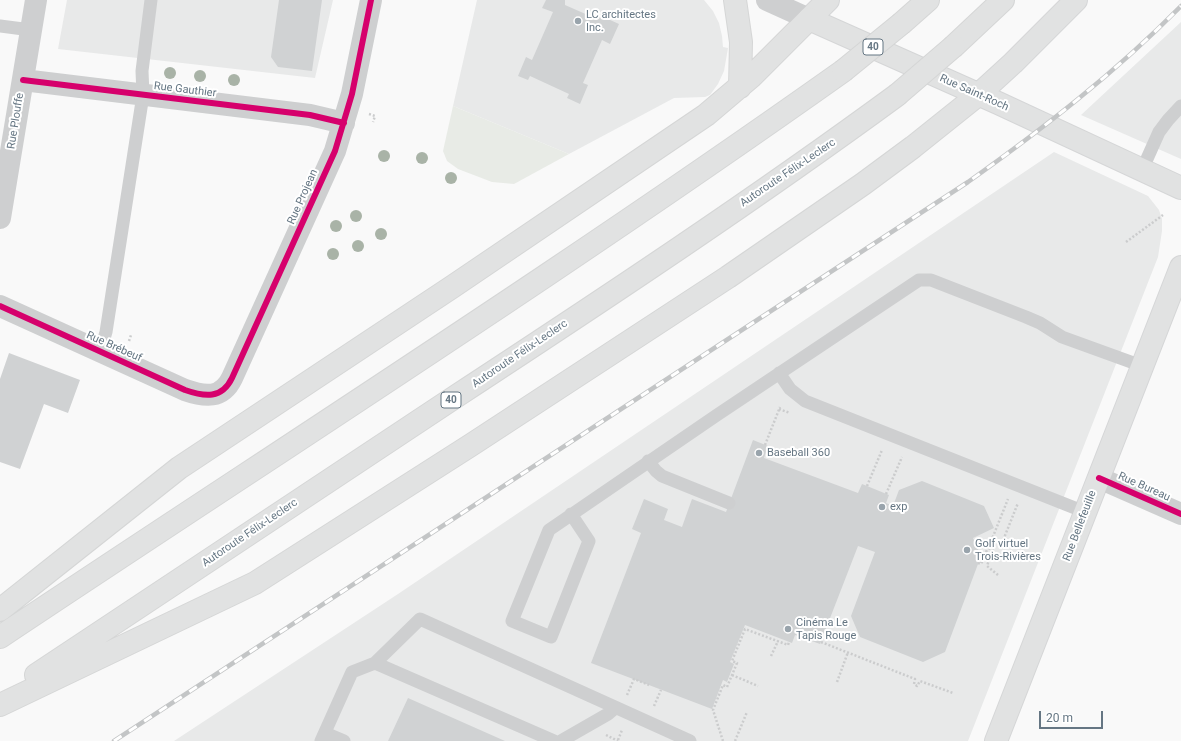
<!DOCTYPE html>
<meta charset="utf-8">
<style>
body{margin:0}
#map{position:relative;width:1181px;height:741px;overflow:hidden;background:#f9f9f9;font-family:Roboto,sans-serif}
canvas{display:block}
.scale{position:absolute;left:1039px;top:711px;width:64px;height:18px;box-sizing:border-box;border:2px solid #657683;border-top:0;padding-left:5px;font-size:12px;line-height:14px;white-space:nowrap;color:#657683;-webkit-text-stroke:3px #fff;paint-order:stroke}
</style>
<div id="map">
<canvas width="1181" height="741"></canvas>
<div class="scale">20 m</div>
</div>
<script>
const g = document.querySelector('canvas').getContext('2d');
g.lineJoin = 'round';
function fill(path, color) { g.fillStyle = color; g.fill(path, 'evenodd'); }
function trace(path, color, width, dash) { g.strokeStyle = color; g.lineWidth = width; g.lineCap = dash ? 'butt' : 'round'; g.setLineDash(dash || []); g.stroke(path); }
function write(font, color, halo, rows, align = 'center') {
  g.font = font + ' Roboto,sans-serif'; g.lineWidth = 4; g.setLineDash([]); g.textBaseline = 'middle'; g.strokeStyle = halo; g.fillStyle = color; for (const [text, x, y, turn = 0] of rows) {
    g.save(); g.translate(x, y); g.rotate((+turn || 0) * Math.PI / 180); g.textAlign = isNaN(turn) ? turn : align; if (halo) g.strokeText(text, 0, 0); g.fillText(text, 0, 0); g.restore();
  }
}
fill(new Path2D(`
 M67,0h266l-18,78 -257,-29z
 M477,0h227l9,11 6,12 3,13 1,11 5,1 -4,23 -6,13 -8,11 -5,2 -31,1 -105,56 -116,-48z
 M1181,22v137l-100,-44z
 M1054,152l94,44 11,14 3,9v12l-4,26 -190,484h-794l224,-147z`), '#e8e9e9');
fill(new Path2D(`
 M453,106l116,48 -55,30 -22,-2 -34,-13 -11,-8 -4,-10z`), '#e8ebe6');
fill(new Path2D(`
 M279,0h43l-10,71 -34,-4 -7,-10z
 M546,0h19v5l32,14 2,-4 20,9 -9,20 -8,-4 -19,43 5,2 -8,19 -13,-6 2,-4 -39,-18 -2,4 -10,-4 8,-19 6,3 21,-48 -11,-4z
 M9,353l71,27 -12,33 -24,-9 -24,65 -20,-7v-83z
 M753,440l15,6 -4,12 94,35 4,-9 5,2 22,9 -3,8 7,3 6,-16 23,-9 62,25 10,22 -21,10 8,18 -36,96 -22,10 -63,-25 -9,-21 24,-64 -17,-6 -38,98 -25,-9 -3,8 -47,-18 -15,37 4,2 -7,18 -4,-2 -11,29 -121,-46 50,-130 -9,-4 12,-30 24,10 -4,11 18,7 10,-28 34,13z
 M408,698l97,43h-117z`), '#d0d2d3');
const secondary = new Path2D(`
 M828,0l-19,19 189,84 183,85
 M978,95l35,-32 63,-63
 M996,741l185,-474`);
const motorway = new Path2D(`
 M735,0l6,42 -1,45
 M902,23l26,-23
 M954,46l49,-46
 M0,610l179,-142 273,-181 254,-172 46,-39 57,-57
 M0,637c282,-188 567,-370 843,-566
 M36,675c141,-93 281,-187 422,-280 148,-97 296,-195 439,-300
 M0,705l255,-122 216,-138 257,-168 135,-93 50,-37 65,-52`);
trace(secondary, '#d5d6d7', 24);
trace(motorway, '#d5d6d6', 24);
trace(new Path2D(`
 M369,114l6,2 -2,6
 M1126,242l37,-27
 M129,341l2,-6
 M779,409l11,4
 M765,445l15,-38
 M867,486l15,-36
 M886,494l16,-37
 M976,545l9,-3 9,3
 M994,545l-2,-6 16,-40
 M978,563l3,1 6,-14 6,-4
 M998,575l-11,-9 7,-21 8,-2 16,-40
 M821,642l94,37 -1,5 3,2 3,-5 33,12
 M771,656l7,-15
 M732,675l26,11
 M837,682l11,-30
 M627,695l7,-16 15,6
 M654,706l7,-16
 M606,735l12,6
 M618,740l4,-10
 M723,741l-10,-31 10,-25 4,2 10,-24 -5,-2 13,-32 43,16 1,-3
 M735,741l12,-29`), '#cbcccd', 2.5, [2, 2]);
trace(new Path2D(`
 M0,26l31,4
 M1142,170l17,-38 9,-12 13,-14
 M100,352l6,-20 37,-237 -1,-24 9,-71
 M779,373l11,16 15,12 280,111
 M648,461l8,10 6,5 67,27
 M571,514l18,27 -38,96 -39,-16 37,-91 168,-115 202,-135h12l95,37 14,6 22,14 80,29
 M325,733l19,8
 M321,741l31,-69 23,-9
 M554,741l-179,-78 45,-44 270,122
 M561,741l47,-27 7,-6`), '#cecfd0', 13);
trace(new Path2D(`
 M23,80l287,35 34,8
 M0,218l36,-218
 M0,306l185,84c20,7 37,9 47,-12l103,-227 17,-57 19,-94
 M1099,478l82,36`), '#cecfd0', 22);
trace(new Path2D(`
 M767,0l42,19`), '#cecfd0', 22);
trace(secondary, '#e1e2e2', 22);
trace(motorway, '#e1e2e2', 22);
const rail = new Path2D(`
 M114,741l854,-559c76,-54 148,-110 213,-176`);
trace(rail, '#c3c5c6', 4.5);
trace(rail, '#fff', 3, [9]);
const motorwayBridge = new Path2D(`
 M843,71l59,-48
 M897,95l57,-49`);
trace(motorwayBridge, '#d5d6d6', 24, []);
trace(motorwayBridge, '#e1e2e2', 22);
trace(new Path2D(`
 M23,80l287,35 34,8
 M0,306l185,84c20,7 37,9 47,-12l103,-227 17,-57 19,-94
 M1099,478l82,36`), '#d6006c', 6);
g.fillStyle = '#a9b3a7';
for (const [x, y] of [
 [170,73],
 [200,76],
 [234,80],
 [384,156],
 [422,158],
 [451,178],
 [356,216],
 [336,226],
 [381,234],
 [358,246],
 [333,254]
]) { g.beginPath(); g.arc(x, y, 6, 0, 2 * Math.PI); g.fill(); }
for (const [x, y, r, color] of [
 [578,21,4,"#99a4ac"],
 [759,453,4,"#99a4ac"],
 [882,507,4,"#99a4ac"],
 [967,550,4,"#99a4ac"],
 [788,629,4,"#99a4ac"]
]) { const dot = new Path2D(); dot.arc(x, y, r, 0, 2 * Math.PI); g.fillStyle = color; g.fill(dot); trace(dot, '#fff', 1.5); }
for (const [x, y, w] of [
 [873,47,20],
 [451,400,20]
]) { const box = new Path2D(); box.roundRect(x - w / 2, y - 8, w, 16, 3); g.fillStyle = '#fff'; g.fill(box); trace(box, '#657683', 1); }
write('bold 10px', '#657683', null, [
 ["40",873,47],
 ["40",451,400]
]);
write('11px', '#657683', '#fff', [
 ["LC architectes",586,15],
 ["Inc.",586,28],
 ["Baseball 360",767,453],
 ["exp",890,507],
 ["Golf virtuel",975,544],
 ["Trois-Rivières",975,557],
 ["Cinéma Le",796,623],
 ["Tapis Rouge",796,636]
], 'left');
write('11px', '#657683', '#fff', [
 ["Rue Gauthier",185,90,7],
 ["Rue Saint-Roch",974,93,24],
 ["Rue Plouffe",16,121,-81],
 ["Autoroute Félix-Leclerc",788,173,-34],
 ["Rue Projean",303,197,-66],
 ["Rue Brébeuf",114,347,24],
 ["Autoroute Félix-Leclerc",520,354,-34],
 ["Rue Bureau",1144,487,24],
 ["Rue Bellefeuille",1080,526,-69],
 ["Autoroute Félix-Leclerc",250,533,-34]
]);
</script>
